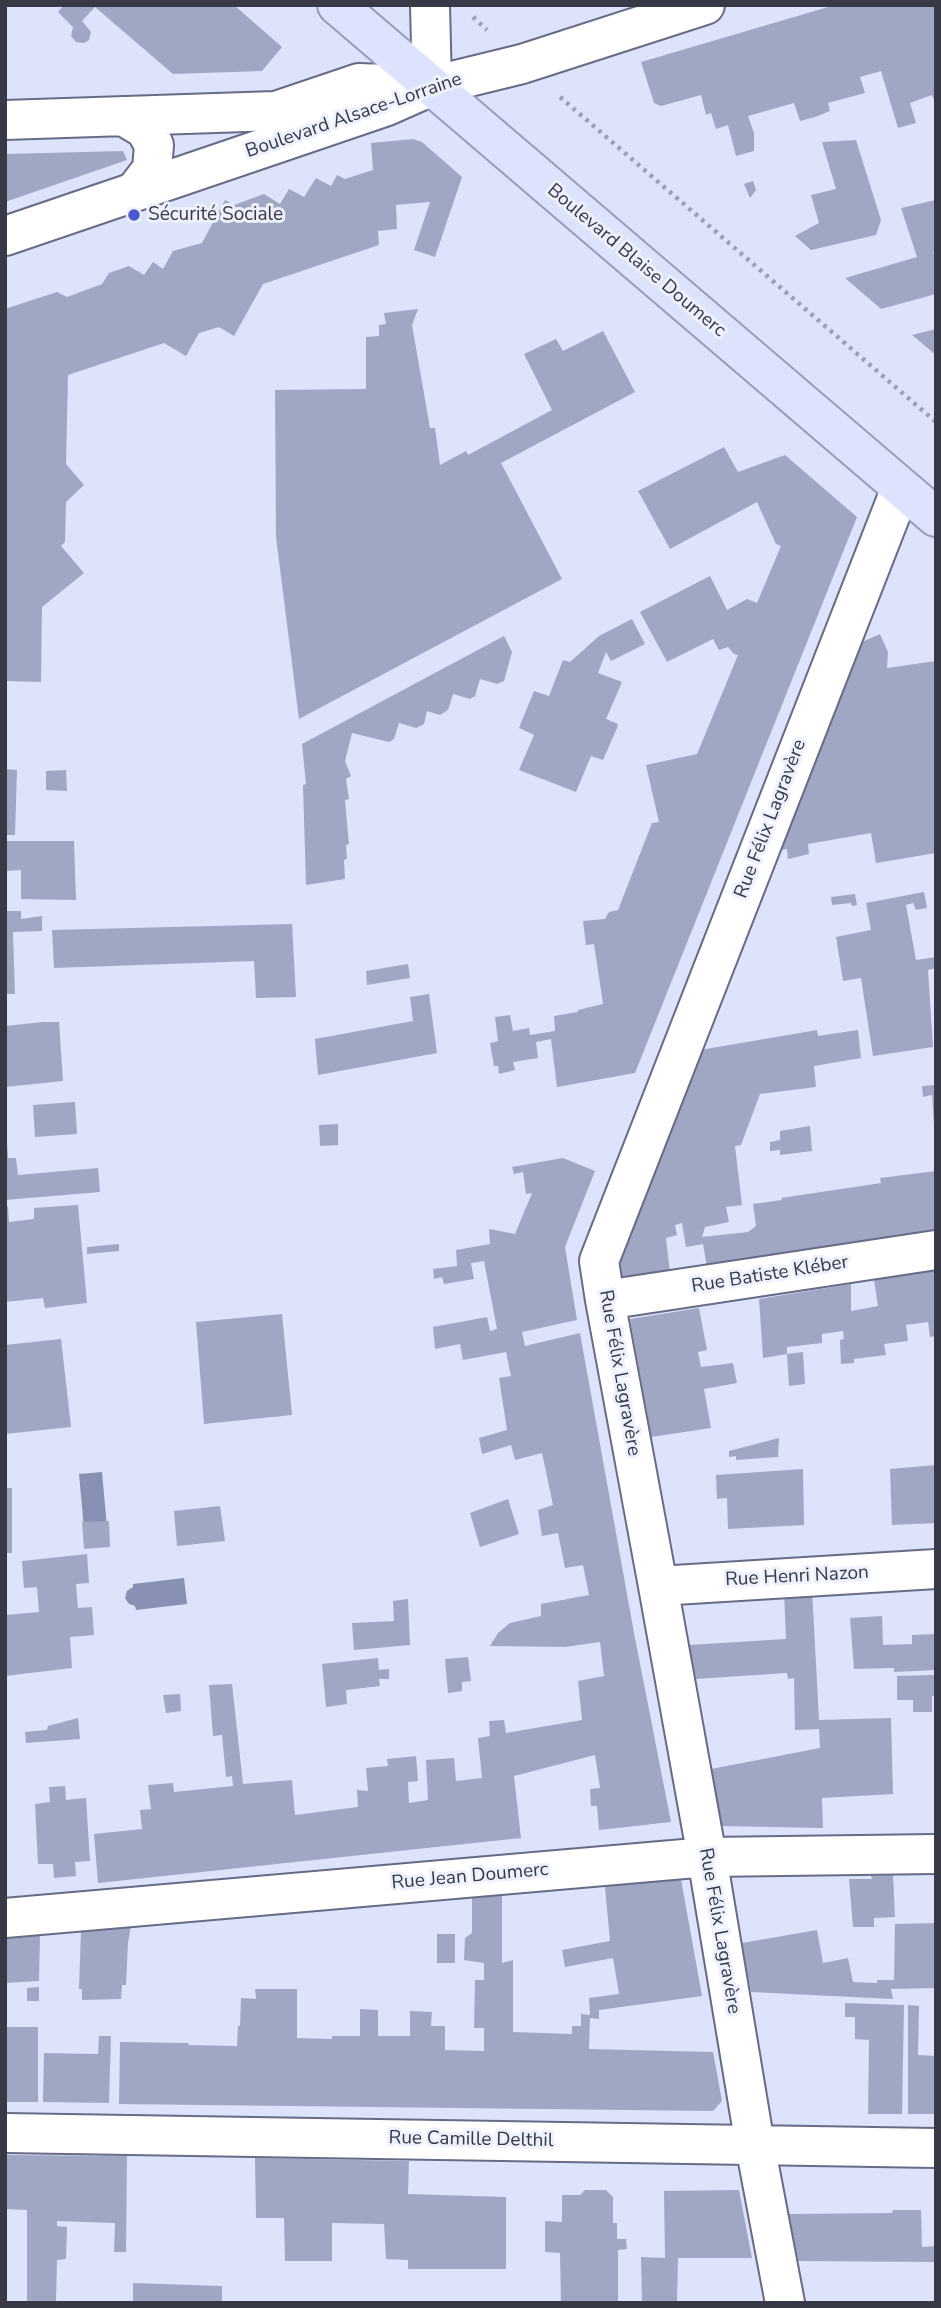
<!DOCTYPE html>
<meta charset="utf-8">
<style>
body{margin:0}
#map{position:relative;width:941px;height:2308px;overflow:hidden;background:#dde3fb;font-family:"Nunito Sans",sans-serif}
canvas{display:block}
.frame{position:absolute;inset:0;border:7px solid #373a46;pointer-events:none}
</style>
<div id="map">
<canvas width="941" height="2308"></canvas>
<div class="frame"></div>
</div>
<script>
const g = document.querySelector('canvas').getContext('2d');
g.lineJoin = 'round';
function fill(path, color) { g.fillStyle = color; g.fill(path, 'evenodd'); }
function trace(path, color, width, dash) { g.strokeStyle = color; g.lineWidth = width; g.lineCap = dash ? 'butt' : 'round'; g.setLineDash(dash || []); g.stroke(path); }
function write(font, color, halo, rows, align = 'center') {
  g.font = font + ' "Nunito Sans",sans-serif'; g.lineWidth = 6; g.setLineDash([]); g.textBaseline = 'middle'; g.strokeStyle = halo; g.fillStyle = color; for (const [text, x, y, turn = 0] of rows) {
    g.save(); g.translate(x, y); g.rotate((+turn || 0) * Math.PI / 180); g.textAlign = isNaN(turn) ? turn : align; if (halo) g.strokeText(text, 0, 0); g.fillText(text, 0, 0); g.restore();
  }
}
fill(new Path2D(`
 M102,1472l5,55 -23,2 -5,-55z
 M184,1578l3,26 -51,6 -1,-4 -6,-2 -4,-6 2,-7 6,-4v-3z`), '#8891b3');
fill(new Path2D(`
 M64,5h170l48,42 -20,24 -89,3 -78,-67 -13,14 9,11 -2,8 -5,3 -8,-1 -5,-6 2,-9 -15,-15z
 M835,5h101v99l-4,-9 -22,8 6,20 -18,5 -17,-57 -21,6 5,16 -37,10 2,8 -15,6 -15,4 -6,-18 -46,13 6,17v18l-18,5 -8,-31 -12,4 -5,-16 -5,2 -5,-20 -40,11 -7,-3 -13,-41z
 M413,139l9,3 40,35 -27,80 -21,-7 16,-48 -34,3 1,24 -19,2 1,14 -116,39 -29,52 -15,-9 -20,6 -13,23 -22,-13 -96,32 -2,89 18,21 -18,17 -1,40 -4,4 23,27 -42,34 -1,75 -36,-1v-372l52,-17 10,5 35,-13 7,-11 20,-7 15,9 9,-13 10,7 10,-18 29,-8 23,-43 9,5 30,-11 16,10 9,-15 15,8 12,-19 15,8 6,-11 8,4 28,-9 -2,-27z
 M856,140l25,80 -5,15 -65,15 -16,-14 24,-13 -8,-28 25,-6 -14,-47z
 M123,151l4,9 -122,42v-48z
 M753,181l3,9 -6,8 -6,-14z
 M936,200v51l-3,1 3,9v33l-55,15 -36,-31 72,-21 -16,-49z
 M418,309l-6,16 18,103h5l5,37 26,-14 2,4 84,-45 -28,-56 32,-15 7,12 40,-20 32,61 -134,71 61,116 -263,140 -23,-182 -1,-147 91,-1v-52l13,-1v-11l7,-1 -2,-11z
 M936,329v26l-24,-20z
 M724,447l14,25 47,-17 72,62 -222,556 -78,14 -6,-48 -15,3 2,16 -25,4 2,8 -16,4 -1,-8h-4l-4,-23 8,-2 -3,-24 15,-2 3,16 16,-3 1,7 25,-4 -1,-15 24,-4v-2l25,-6 -9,-60 -8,1 -3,-24 22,-2 4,-7 9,-2 34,-87 7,-1 -13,-57 51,-11 41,-99 -4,-1 -6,-7 -9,3 -6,-11 -46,23 -27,-50 70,-36 17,34 20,-11 10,4 24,-57 -5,-2 -19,-42 -87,47 -32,-58z
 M632,619l13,25 -34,17 -5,-9 -8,21 24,9 -16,37 12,5 -1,4 -14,32 -12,-4 -15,36 -57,-22 15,-35 -15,-7 15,-37 15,5 14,-36 7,2 29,-26z
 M880,634l8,18 -1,16 49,-7v128h-2l2,14v50l-60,10 -5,-30 -63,11 1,10 -21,5 -1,-10 -6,1 81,-208z
 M504,636l8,16 -8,29 -7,3 -17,-5 -5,17 -5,3 -17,-5 -5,16 -8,5 -13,-4 -3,13 -8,4 -17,-5 -5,16 -5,3 -37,-9 -7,28 6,15 -5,3 3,20 -4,1 4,44 -3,1 1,14 -3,1 1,19 -39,6 -3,-100 3,-1 -4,-40z
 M5,769l12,1 -2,65h-10z
 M66,770l1,21 -21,-1v-19z
 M5,841h69l2,59 -55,-1v-29l-16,1z
 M924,892l3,16 -11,2 -3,-7 -7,2 10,55 20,-3v11l-8,2 5,77 -60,9 -12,-78 -18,3 -7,-44 35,-7 -5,-27z
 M855,894l2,11 -5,1 -1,-3 -19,2 -1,-8z
 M5,911h16v8l21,-3v15l-29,1 2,62h-10z
 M292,924l4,73 -40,1 -2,-37 -200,7 -2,-38z
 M408,964l2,14 -43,7 -1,-14z
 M429,994l8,59 -119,22 -3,-36 98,-18 -3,-24z
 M43,1022h16l4,59 -58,6v-61z
 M817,1030l1,6 40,-6 3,28 -47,8 2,21 -56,7 -19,51 -6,1 7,59 -16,2 3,15 -24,5 -3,10 46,-5 8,-6 -3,-22 29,-4 -1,-2 100,-15 -1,-5 56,-7v60l-229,36 -4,-23 -17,3 -4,-24 -7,2 2,10 -11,3 4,34 -48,8 -2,-25 80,-205z
 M935,1085l1,41h-2l-2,-31 -9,2 -1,-11z
 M75,1102l2,32 -42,3 -2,-32z
 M338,1124v21l-18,1 -1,-21z
 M810,1126l2,25 -32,4v-5l-10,1v-9l10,-2v-9z
 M5,1142h2l1,16h8l2,17 80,-7 2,24 -95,8z
 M563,1158l32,13 -30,76 12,73 -55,12 3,14 55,-13 54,300 37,189 -72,8 -2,-24h-6l-1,-17 10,-1 -5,-33 -81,21 7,62 -423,45 -4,-49 48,-5 -2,-19 11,-1 -3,-24 25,-2 1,9 59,-6 -1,-10 -6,1 -4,-42 -9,1 -4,-51 23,-1 11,100 49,-4 3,35 63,-8 -1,-17 11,1 -2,-23 22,-2 -1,-7 29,-3 2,25 -10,1 1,21 19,-3 -2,-40 28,-2 2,23 26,-3 -4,-40 12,-2 -1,-15 15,-1 2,13 76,-13 -4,-39 26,-5 -4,-34 -35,5 -75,-1 8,-13 12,-10 31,-7v-12l48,-9 -6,-30 -18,3 -7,-35 -16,3 -4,-26 15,-5 -11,-52 -27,7 -4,-15 -29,9 -3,-16 28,-8 -8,-52 12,-2 -5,-24 -43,8 -3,-16 -25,5 -2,-22 54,-10 3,14 7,-2 -13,-68 -13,2 3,16 -30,5 -2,-7 -8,2 -1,-10 24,-3 -1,-16 34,-6 -1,-15 26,5 17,-41 -6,1 -3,-22 -9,2 -2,-7z
 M78,1205l9,98 -42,5 -2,-10 -38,4v-95l3,-1 1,16 25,-3v-11z
 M119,1244v7l-32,3v-7z
 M936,1270v66l-6,1 -2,-15 -22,3 2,16 -24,3 2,11 -32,4v4l-13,1 -1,-24 4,-1 -1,-8 -21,3v9l-35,4v7l16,-2 2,32 -16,2 -2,-32 -24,4 -4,-59 92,-15v27l27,-5 -4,-26z
 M699,1308l8,42 -9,2 3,15 32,-4 4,20 -33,6 7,39 -60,9 -21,-118z
 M282,1314l10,101 -88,9 -8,-102z
 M61,1339l10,88 -66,7v-89z
 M779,1438l-1,19 -42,3v-4l-7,1v-6z
 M936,1465v58l-44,2 -2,-56z
 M803,1469l1,56 -76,4 -1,-31 -10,1 -1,-24z
 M5,1488h7v65h-7z
 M508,1499l11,35 -39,13 -10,-34z
 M220,1506l5,35 -48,5 -3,-35z
 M109,1521l1,26 -26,2 -2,-27z
 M87,1554l2,29 -13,1 2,24 14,-1 2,28 -24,2 2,31 -67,8v-61l34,-3 -2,-25 -13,1 -2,-27z
 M812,1589l7,131 72,-2 2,76 -71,4 1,30 -102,-2 -10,-57 109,-21 -1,-19 -24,1 -1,-52 -6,1 -1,-6 -91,6 -7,-34 97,-6 -2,-48z
 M408,1599l2,46 -56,5 -2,-27 42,-2 -1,-20z
 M882,1616l1,29 29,-1v-9l24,-1v36l-42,2v-4l-40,1 -4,-51z
 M468,1657l3,24 -9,1v9l-14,2 -3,-34z
 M378,1658l1,12 10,-1v10h-10l1,7 -34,4 1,14 -21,3 -4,-43z
 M931,1675h5v21h-4v16h-19v-12h-16v-24z
 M180,1694l1,17 -15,2 -3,-18z
 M78,1718l2,21 -54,4 -1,-11 22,-2 1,-4z
 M65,1786l1,14 20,-2 4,63 -15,1 1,14 -22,2 -1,-14h-15l-3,-60 15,-2 -1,-15z
 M679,1868l23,128 -103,14v9l-9,-1 -1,31 124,3 9,49 -9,10 -594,-7 1,-62 69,1 -1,2 49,1 1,-20h2l1,-28 15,1 -1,-10h42v49l35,1v-3h28v-27l18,1v26h32v-25l22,1 -1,14h14v24l39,1v-23h-10l1,-48h9v-17l-20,-3 1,-22 7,-5v-43l30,-3v76l11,-3v72l59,2v-8h9v-12l9,1 -1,-17 30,-4 -6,-36 -48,9 -3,-17 48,-9 -6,-65z
 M893,1875l2,42 -21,1v9h-21l-4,-48h23l-1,-3z
 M936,1923v65l-45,1 2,10 -142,-7 -9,-49 75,-13 6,33 25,-5 5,24 24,1v-3h17l1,-56z
 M131,1925l-3,18 -2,42h-4l-1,14 -39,1v-11h-3l2,-59z
 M437,1934h18v29h-18z
 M40,1935l-1,46 -34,2v-45z
 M39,1987v14h-12v-13z
 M845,2003l59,2 -2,109h-34l1,-74 -14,-1v-22h-10z
 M908,2005l11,1 -1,49 18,1v58h-28z
 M5,2027h33v75h-33z
 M99,2036h12l-2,67 -66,-1 1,-49 54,1z
 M5,2155l122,1 -1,96h-12l1,-29 -58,-2v5l10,1 -1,32 -9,1 -1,43h-29v-93l-22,-1z
 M255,2158l154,3 -1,33 98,3v72h-98v-9l-22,-1 -2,-35 -52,-1v38h-47l-1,-43h-28z
 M585,2190h21l7,7v26h4v16h9l1,10 -9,1v53h-57l-1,-50 -15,-1v-31l17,1v-27h18z
 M739,2190l13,68h-74l-1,45h-35l-1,-46 24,1 -1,-67z
 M893,2210h28l1,37 14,-1v16l-138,-1 -9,-47 103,-1z
 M133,2283l89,3v17h-89z`), '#a0a7c3');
const street = new Path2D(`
 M123,116l22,13 9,16 -2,24 -17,22
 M5,120l271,-9 83,-28 73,3 -2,-81
 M605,1300l331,-50
 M658,1586l278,-17
 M5,1918l702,-61 229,-3
 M5,2133l931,15
 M785,2303l-30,-158 -48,-288 -49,-271 -53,-286 -6,-39 302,-773`);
const secondary = new Path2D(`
 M5,236l382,-130 45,-20 90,-22 183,-59`);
const primary = new Path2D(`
 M337,5l599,512`);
trace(street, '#666c86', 42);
trace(secondary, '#666c86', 42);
trace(primary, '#949cbb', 42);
trace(new Path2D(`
 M473,17l14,13
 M560,97l376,325`), '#9ca0b4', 4.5, [3.5, 5]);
trace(street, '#fff', 38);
trace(secondary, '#fff', 38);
trace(primary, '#dde3fc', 38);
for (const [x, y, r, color] of [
 [134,215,7,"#4a58cd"]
]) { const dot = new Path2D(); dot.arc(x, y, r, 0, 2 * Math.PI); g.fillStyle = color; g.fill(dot); trace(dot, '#edf1fd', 2.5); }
write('19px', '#373a46', '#edf1fd', [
 ["Boulevard Alsace-Lorraine",354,116,-19],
 ["Boulevard Blaise Doumerc",636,261,40],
 ["Rue Félix Lagravère",771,819,-69],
 ["Rue Batiste Kléber",770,1275,-9],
 ["Rue Félix Lagravère",619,1373,80],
 ["Rue Henri Nazon",797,1577,-3],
 ["Rue Jean Doumerc",470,1877,-5],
 ["Rue Félix Lagravère",719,1931,80],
 ["Rue Camille Delthil",471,2140,1]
]);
write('19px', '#373a46', '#edf1fd', [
 ["Sécurité Sociale",148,215]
], 'left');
</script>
